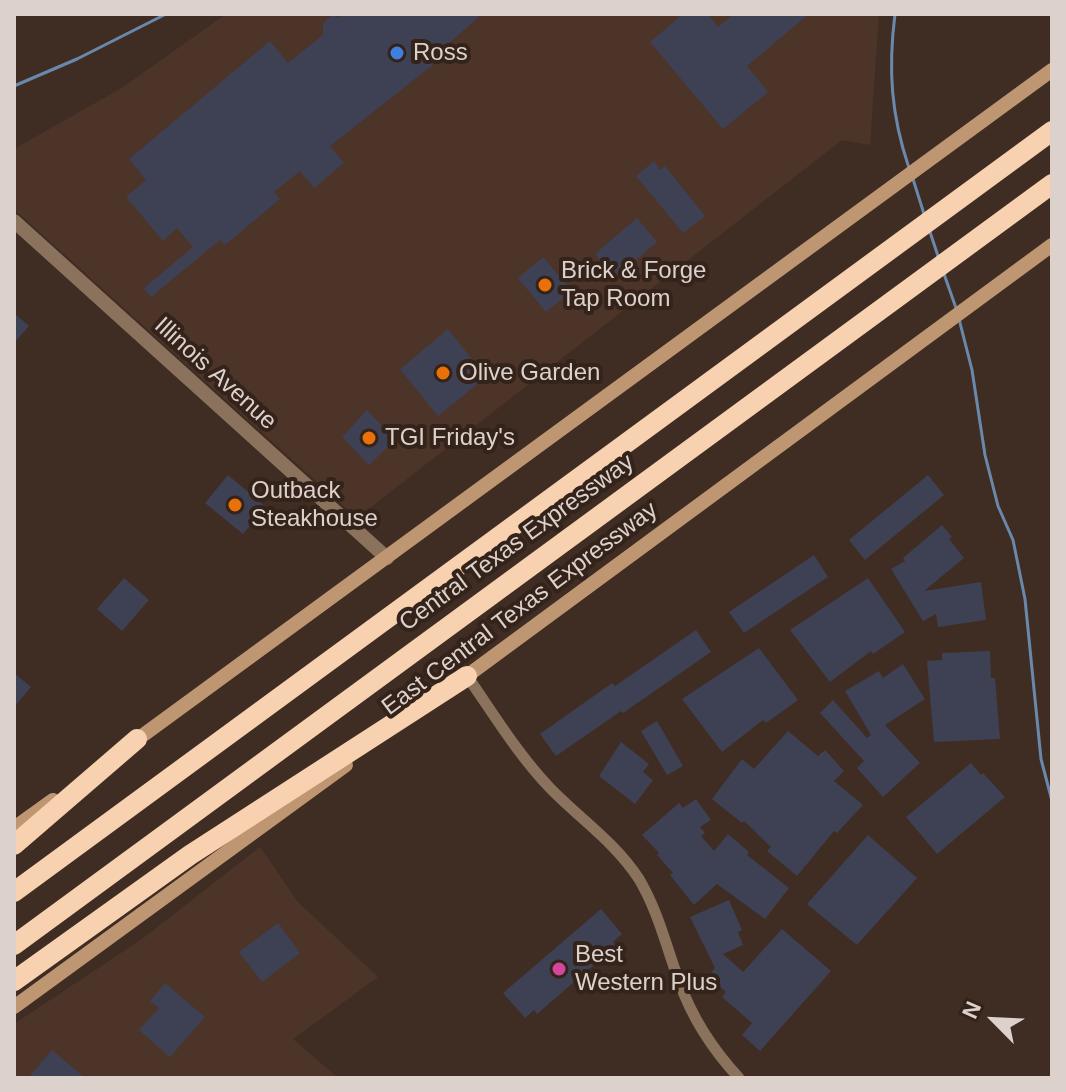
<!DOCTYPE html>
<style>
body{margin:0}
#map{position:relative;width:1066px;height:1092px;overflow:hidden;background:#3f2d23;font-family:Helvetica,sans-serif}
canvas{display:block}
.frame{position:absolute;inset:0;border:16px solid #ddd1cb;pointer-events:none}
.north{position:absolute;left:954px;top:980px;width:80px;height:80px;-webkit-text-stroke:6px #34231a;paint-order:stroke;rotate:294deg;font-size:22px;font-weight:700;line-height:32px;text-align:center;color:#ddd1cb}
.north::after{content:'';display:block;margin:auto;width:28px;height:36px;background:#ddd1cb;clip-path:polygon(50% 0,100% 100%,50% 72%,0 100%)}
</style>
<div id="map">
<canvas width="1066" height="1092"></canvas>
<div class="frame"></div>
<div class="north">N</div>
</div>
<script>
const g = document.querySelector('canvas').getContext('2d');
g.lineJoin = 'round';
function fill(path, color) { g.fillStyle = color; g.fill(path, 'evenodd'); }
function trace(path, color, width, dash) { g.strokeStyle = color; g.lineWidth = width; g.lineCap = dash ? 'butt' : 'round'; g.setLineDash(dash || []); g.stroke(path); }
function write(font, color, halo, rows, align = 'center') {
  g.font = font + ' Helvetica,sans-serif'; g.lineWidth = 8; g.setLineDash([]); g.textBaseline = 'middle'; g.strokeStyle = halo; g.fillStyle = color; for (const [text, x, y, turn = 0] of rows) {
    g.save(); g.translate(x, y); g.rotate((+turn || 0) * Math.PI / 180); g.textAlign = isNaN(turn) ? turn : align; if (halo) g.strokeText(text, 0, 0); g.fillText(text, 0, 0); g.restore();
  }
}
fill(new Path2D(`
 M226,14h653l-9,131 -28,-5 -485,378 -343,-309v-60l108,-61z
 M260,847l38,55 80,75 -85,62 45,39h-324v-54l128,-85z`), '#4d3428');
trace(new Path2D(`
 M895,14c-7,55 -4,101 14,154
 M14,86l63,-27 89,-45
 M913,179l11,35
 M930,232l9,27
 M944,274l12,34
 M959,319l13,51 13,85 13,51 15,34 12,59 16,160 11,42`), '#6a88ac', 3);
fill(new Path2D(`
 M333,14l5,4 6,-4h138l-52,46 4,4 -104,82 14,17 -30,25 -14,-17 -26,21 6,7 -55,46 -5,-5 -69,57 -7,-9 49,-41 -16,-19 -14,13 -37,-44 20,-17 -17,-21 141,-118 18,22 35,-28v-12z
 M683,14h25l10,13 16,-13h75l-62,52 21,26 -45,37 -73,-87z
 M654,161l6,9 5,-4 40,50 -22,17 -47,-57z
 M637,218l20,24 -42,36 -20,-24z
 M543,257l29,34 -26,21 -28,-34z
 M14,313l15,13 -15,17z
 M448,329l38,48 -48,39 -38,-47z
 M367,410l28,30 -26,25 -27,-28z
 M228,475l38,32 -23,27 -38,-31z
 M928,475l16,20 -79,65 -16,-20z
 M942,525l10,12 -3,2 15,19 -40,33 57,-9 5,38 -48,7 -2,-13 -13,7 -32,-52 14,-8 -2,-3z
 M814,555l14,22 -84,56 -15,-21z
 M124,578l25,22 -27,31 -25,-22z
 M868,578l37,54 -32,22 -2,-3 -41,31 -40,-52z
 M696,630l15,22 -88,61 -2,-2 -65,45 -16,-22 72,-51 3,3z
 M759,648l39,52 -32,23 -3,-3 -41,32 -40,-53z
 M990,651l1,27h4l5,61 -66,3 -7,-81 15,-1v-7z
 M903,664l22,35 -40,26 35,38 -37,34 -26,-29 7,-7 -44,-48 13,-13 34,38 4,-3 -26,-44 34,-20 4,7z
 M14,673l17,14 -17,20z
 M657,721l26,45 -16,9 -26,-44z
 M788,731l30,25 7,-6 19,21 -10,10 29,24 -26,28 -3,-2 -37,45 -30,-25 4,-4 -27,-26 -2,2 -30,-24 30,-40 12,10z
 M621,742l28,22 -6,8 10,8 -18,24 -36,-28z
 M971,763l10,12 2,-2 22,24 -68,57 -31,-37z
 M696,799l15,21 -11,7 5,6 -4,3 13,15 14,-17 21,18 -2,3 42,33 -24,31 -48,-35 -23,21 -24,-30 3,-2 -16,-18 2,-2 -17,-18 37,-32 4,5z
 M868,835l49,43 -60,67 -50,-41z
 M729,900l13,30 -4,2 5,13 -20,9 20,18 39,-43 49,42 -71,80 -18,-16 10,-12 -30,-26 4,-5 -18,-16 7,-8 -25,-51z
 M601,909l21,25 -9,8 3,4 -79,68 -3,-4 -9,8 -22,-25z
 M278,923l22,30 -38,29 -23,-30z
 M165,983l40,34 -35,40 -31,-27 20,-22 -9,-7z
 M52,1050l33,28h-57z`), '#3e4053');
trace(new Path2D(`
 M467,676c26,37 51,79 83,112 30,31 65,54 89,91 19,32 27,67 40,102 13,37 34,69 60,97`), '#8b725c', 11);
trace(new Path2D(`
 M14,221l373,337`), '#8b725c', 14);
trace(new Path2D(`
 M460,681l592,-436
 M131,744l921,-674
 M14,828l39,-28
 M14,1007l332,-242`), '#be9672', 14);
trace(new Path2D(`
 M14,845l123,-106
 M14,892l1038,-761
 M14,945l1038,-761
 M14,981l176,-126 277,-179`), '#f7d1b0', 20);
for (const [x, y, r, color] of [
 [397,53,8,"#3f7fe0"],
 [545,285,8,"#e8710a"],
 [443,373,8,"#e8710a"],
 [369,438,8,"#e8710a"],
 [235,505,8,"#e8710a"],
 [559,969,8,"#d1479c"]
]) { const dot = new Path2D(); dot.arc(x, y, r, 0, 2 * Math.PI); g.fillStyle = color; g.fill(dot); trace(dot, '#34231a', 3); }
write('24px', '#ddd1cb', '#34231a', [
 ["Ross",413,53],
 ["Brick & Forge",561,271],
 ["Tap Room",561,299],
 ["Olive Garden",459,373],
 ["TGI Friday's",385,438],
 ["Outback",251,491],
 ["Steakhouse",251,519],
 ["Best",575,955],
 ["Western Plus",575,983]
], 'left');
write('24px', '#ddd1cb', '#34231a', [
 ["Illinois Avenue",215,374,42],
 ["Central Texas Expressway",517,543,-36],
 ["East Central Texas Expressway",520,609,-37]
]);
</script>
